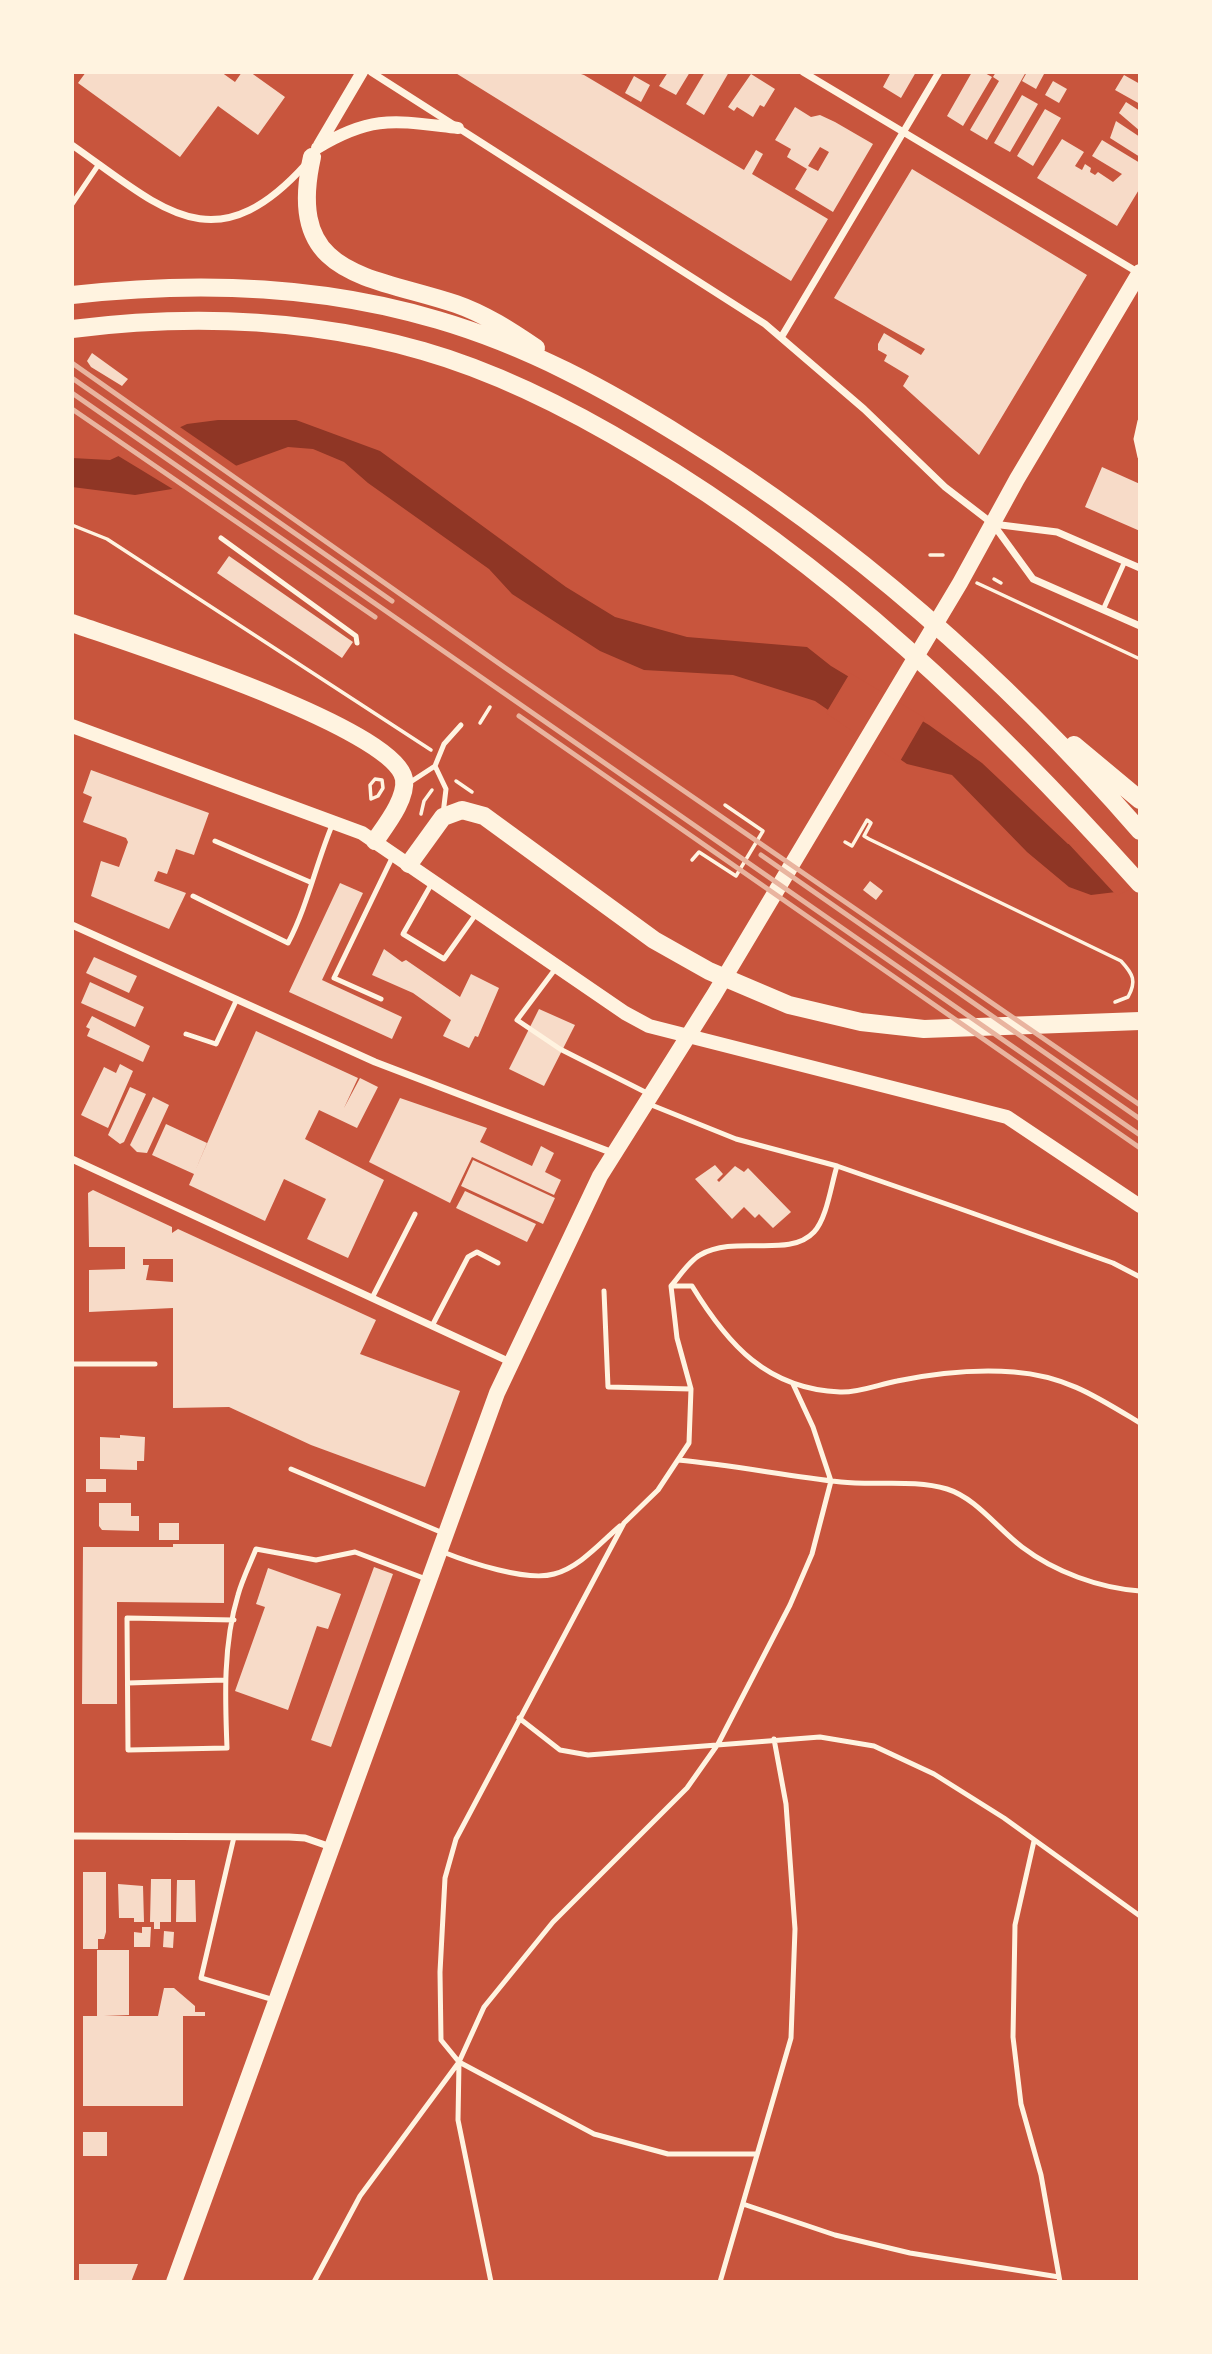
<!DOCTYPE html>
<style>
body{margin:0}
#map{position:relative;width:1212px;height:2354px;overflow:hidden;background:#c8553d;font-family:Cabin,sans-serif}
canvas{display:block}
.frame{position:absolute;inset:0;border:74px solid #fff3e0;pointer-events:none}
</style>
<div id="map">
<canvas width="1212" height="2354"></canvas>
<div class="frame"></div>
</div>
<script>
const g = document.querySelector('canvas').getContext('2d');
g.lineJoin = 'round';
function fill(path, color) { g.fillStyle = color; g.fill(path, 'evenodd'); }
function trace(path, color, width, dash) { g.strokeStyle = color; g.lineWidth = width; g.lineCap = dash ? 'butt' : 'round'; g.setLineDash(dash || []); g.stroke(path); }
fill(new Path2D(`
 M218,420h78l84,31 186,136 49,30 72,20 120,10 24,19 98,59 53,38 86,81 16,1 32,47 -25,3 -22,-8 -42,-35 -75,-77 -45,-11 -92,-63 -82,-26 -89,-5 -44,-19 -88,-57 -23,-25 -121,-86 -24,-21 -31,-13 -25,-2 -116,42 -37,6 -63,-8v-29l38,2 77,-36z`), '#8f3625');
fill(new Path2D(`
 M177,425l64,44 -65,22 -61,-37z
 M850,673l75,45 -26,45 -73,-50z
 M1140,821v63l-23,12 -51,-55 18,1z`), '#c8553d');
fill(new Path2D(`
 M86,72h135l14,10 7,-10h8l35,25 -27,38 -40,-29 -38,51 -102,-74z
 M454,72h121l9,3 160,95 12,-20 7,4 -11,20 76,45 -37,62z
 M668,72h22l-14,23 -17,-9z
 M705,72h24l-25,43 -18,-11z
 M891,72h25l-15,26 -18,-11z
 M972,72h11l9,5 -29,49 -16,-10z
 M996,72h30l-39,68 -17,-10 29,-49 -6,-4z
 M1027,72l17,2 -8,15 -14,-8z
 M751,74l24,15 -11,18 -4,-2 -7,12 -16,-10 -3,4 -6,-4z
 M1124,75l16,9v20l-25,-14z
 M634,76l16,9 -9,17 -16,-9z
 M1053,81l14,8 -8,14 -14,-8z
 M1022,95l16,9 -28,48 -16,-9z
 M1126,102l14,9v20l-21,-18z
 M795,107l16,10 9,-2 15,7 38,22 -40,68 -38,-23 12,-20 -20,-12 4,-8 -16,-9zM820,147l9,5 -11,19 -10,-5z
 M1045,109l16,9 -28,48 -16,-10z
 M1116,121l24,16v20l-30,-19z
 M1062,139l22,13 -9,14 7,4 3,-6 6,4 -1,4 5,3 3,-3 15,10 9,-8 -30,-18 10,-16 38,23v25l-23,38 -80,-48z
 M912,169l175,106 -108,180 -76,-69 6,-10 -25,-15 3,-6 -9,-5v-6l6,-11 37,22 4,-6 -91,-51z
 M92,353l36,26 -6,7 -31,-19 -4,-6z
 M1102,467l38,17v47l-55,-24z
 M229,556l124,86 -11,16 -125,-85z
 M91,770l118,43 -15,42 -18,-6 -9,25 -9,-3 -4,10 32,12 -17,36 -78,-33 10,-35 18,6 9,-25 -2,-4 -43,-16 9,-25 -9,-4z
 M870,881l13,10 -7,9 -13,-10z
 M340,883l23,10 -41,87 80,37 -10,22 -103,-47z
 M384,949l18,13 4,-2 54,37 11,-23 28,14 -21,49 -3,-1 -6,12 -26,-12 8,-16 -38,-27 -41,-18z
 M94,957l43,19 -8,17 -43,-20z
 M90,982l54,25 -9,20 -54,-24z
 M539,1009l36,16 -31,61 -35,-17z
 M92,1016l58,30 -7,16 -56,-26 3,-7 -4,-2z
 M256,1031l102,47 -14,30 16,-30 18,9 -21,41 -38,-18 -14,29 79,41 -36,78 -41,-19 19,-40 -42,-20 -19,42 -76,-36 5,-11 -42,-19 14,-31 41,19 -12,28z
 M120,1064l13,7 -25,57 -27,-13 23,-48 12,6z
 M130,1087l16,7 -22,48 -4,2 -12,-9z
 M153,1097l16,8 -22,48 -10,-1 -7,-7z
 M400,1098l87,30 -7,14 52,24 9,-20 13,7 -9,19 16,8 -7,15 -82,-38 -22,46 -81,-41z
 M473,1160l82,38 -12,26 -82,-38z
 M715,1165l8,9 -6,6 2,2 16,-16 9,6 4,-4 43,44 -18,16 -14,-14 -4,4 -11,-11 -12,12 -37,-40z
 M93,1190l79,37v6l6,-4 198,91 -16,34 100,37 -35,96 -114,-42 -82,-38 -56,1v-100l-84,4v-42l36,-1v-22h-36l-1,-54zM143,1259h30v23l-27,-2 3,-15h-6z
 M465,1191l71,33 -9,18 -71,-34z
 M120,1435l25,2 -1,24h-7v9l-37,-1v-32l20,1z
 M86,1479h20v13h-20z
 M99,1503h32v13h8v15l-37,-1 -3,-4z
 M159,1523h20v17h-20z
 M173,1544h51v59l-107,-1v102h-35l1,-157h90z
 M374,1567l19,7 -62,173 -20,-7z
 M268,1568l73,26 -13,35 -11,-3 -29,84 -53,-19 30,-84 -9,-3z
 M83,1872h23v60l-2,7h-6v10h-15z
 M151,1879h20v43h-11v7h-6v-7h-4z
 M177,1880h18l1,42h-20z
 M118,1884l25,2 1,36h-10v-4h-15z
 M142,1927h9l-1,20h-16v-15l8,1z
 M164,1931l10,1 -1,16 -10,-1z
 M97,1950h32v65l-25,1h54l6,-28h10l21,18v6h10v4h-22v90h-100v-90h14z
 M83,2132h24v24h-24z
 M79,2264h59l-7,18h-52z`), '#f7dbc8');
trace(new Path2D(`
 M72,525l35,14 324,211
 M930,555h13
 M994,579l7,4
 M977,583l163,76
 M480,723l10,-16
 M375,779l7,1 1,8 -5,8 -7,3 -1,-14z
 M456,781l16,11
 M421,814l3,-13 8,-11
 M845,842l7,4 15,-26 4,3 -7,13 5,3 252,122c12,13 16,20 7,36l-13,5
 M692,860l7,-8 37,24 27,-45 -38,-26`), '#fff3e0', 3.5);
trace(new Path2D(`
 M72,204l27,-40
 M1140,421l-4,18 4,18
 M221,538l135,98 1,7
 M1103,610l22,-49
 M435,766l11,23 -3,25
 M409,783l26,-17 9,-22 17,-19
 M215,841l95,41
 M432,883l-29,51 41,25 32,-45
 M193,896l95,47c20,-38 28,-80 45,-120
 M556,968l-39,52 43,29 89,45
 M381,999l-47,-21 59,-122
 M186,1034l30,10 21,-45
 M649,1104l87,35 101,27 121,42 155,55 27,14
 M671,1286h21c36,59 75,103 148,106 18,1 40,-8 57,-11 39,-8 78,-12 117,-9 52,4 83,25 126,51
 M604,1291l4,96 83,2
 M372,1298l43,-84
 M432,1326l36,-69 9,-5 21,11
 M72,1364h83
 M678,1460c55,5 108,16 163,22 34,4 72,-3 106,7 29,9 51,40 75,58 33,25 77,41 118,44
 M291,1469l152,64
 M443,1552c25,10 84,30 111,22 26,-7 46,-31 66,-48
 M234,1620l-107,-2 1,132 99,-2c-2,-50 -4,-104 11,-153 4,-15 12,-31 18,-46l60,11 39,-8 71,27
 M128,1683l96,-3
 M519,1718l41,32 28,5 232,-18 54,9 60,28 70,44 136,98
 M234,1837l-33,141 73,22
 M1034,1841l-19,84 -2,112 8,67 20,71 19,107
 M459,2062l135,72 74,20h89
 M743,2204l92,31 75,18 149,24
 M314,2282l46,-86 99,-134 -18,-22 -1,-68 5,-94 11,-39 168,-316 34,-33 31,-47 2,-54 -14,-51 -6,-52c8,-9 18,-25 29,-31 36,-21 89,4 114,-23 13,-14 17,-47 23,-66
 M491,2282l-33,-162 1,-58 25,-55 69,-85 134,-134 31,-44 72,-139 22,-51 19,-73 -18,-54 -20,-43
 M720,2282l71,-244 4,-109 -9,-125 -12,-65`), '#fff3e0', 5);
trace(new Path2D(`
 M371,72l394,252 99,85 81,78 48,37 40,55 107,47
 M803,72l336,201
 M72,145c90,63 142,121 234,19
 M782,336l157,-264
 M993,524l64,8 83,36
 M72,925l303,137 238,91
 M72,1159l438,203
 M72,1836l217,1 16,1 26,9`), '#fff3e0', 7);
trace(new Path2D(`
 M319,145l43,-73
 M317,148c56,-34 79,-27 141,-20`), '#fff3e0', 12);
trace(new Path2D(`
 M72,726l290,107 263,180 24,13 358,91 133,89`), '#fff3e0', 14);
trace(new Path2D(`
 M174,2282l323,-889 103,-217 114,-181 246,-412 57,-104 123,-207`), '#fff3e0', 16);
trace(new Path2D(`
 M312,157c-27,121 57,118 144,147 29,10 55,27 80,44
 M72,295c123,-14 246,-11 366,25 89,26 170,70 248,119 171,106 322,241 454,392
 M72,329c119,-15 235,-11 351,22 77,22 149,59 217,100 193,115 351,267 500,433
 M72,623c53,19 323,104 332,156 3,20 -19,47 -29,62
 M1074,745l66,55
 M409,864l34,-47 19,-7 22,6 170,124 55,31 80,34 72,17 63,7 216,-8`), '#fff3e0', 18);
trace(new Path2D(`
 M72,363l432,304 636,438
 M72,378l320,223
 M72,393l1068,742
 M72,409l303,208
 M519,716l621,432
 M761,855l379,264`), '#e9b49f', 5);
</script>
